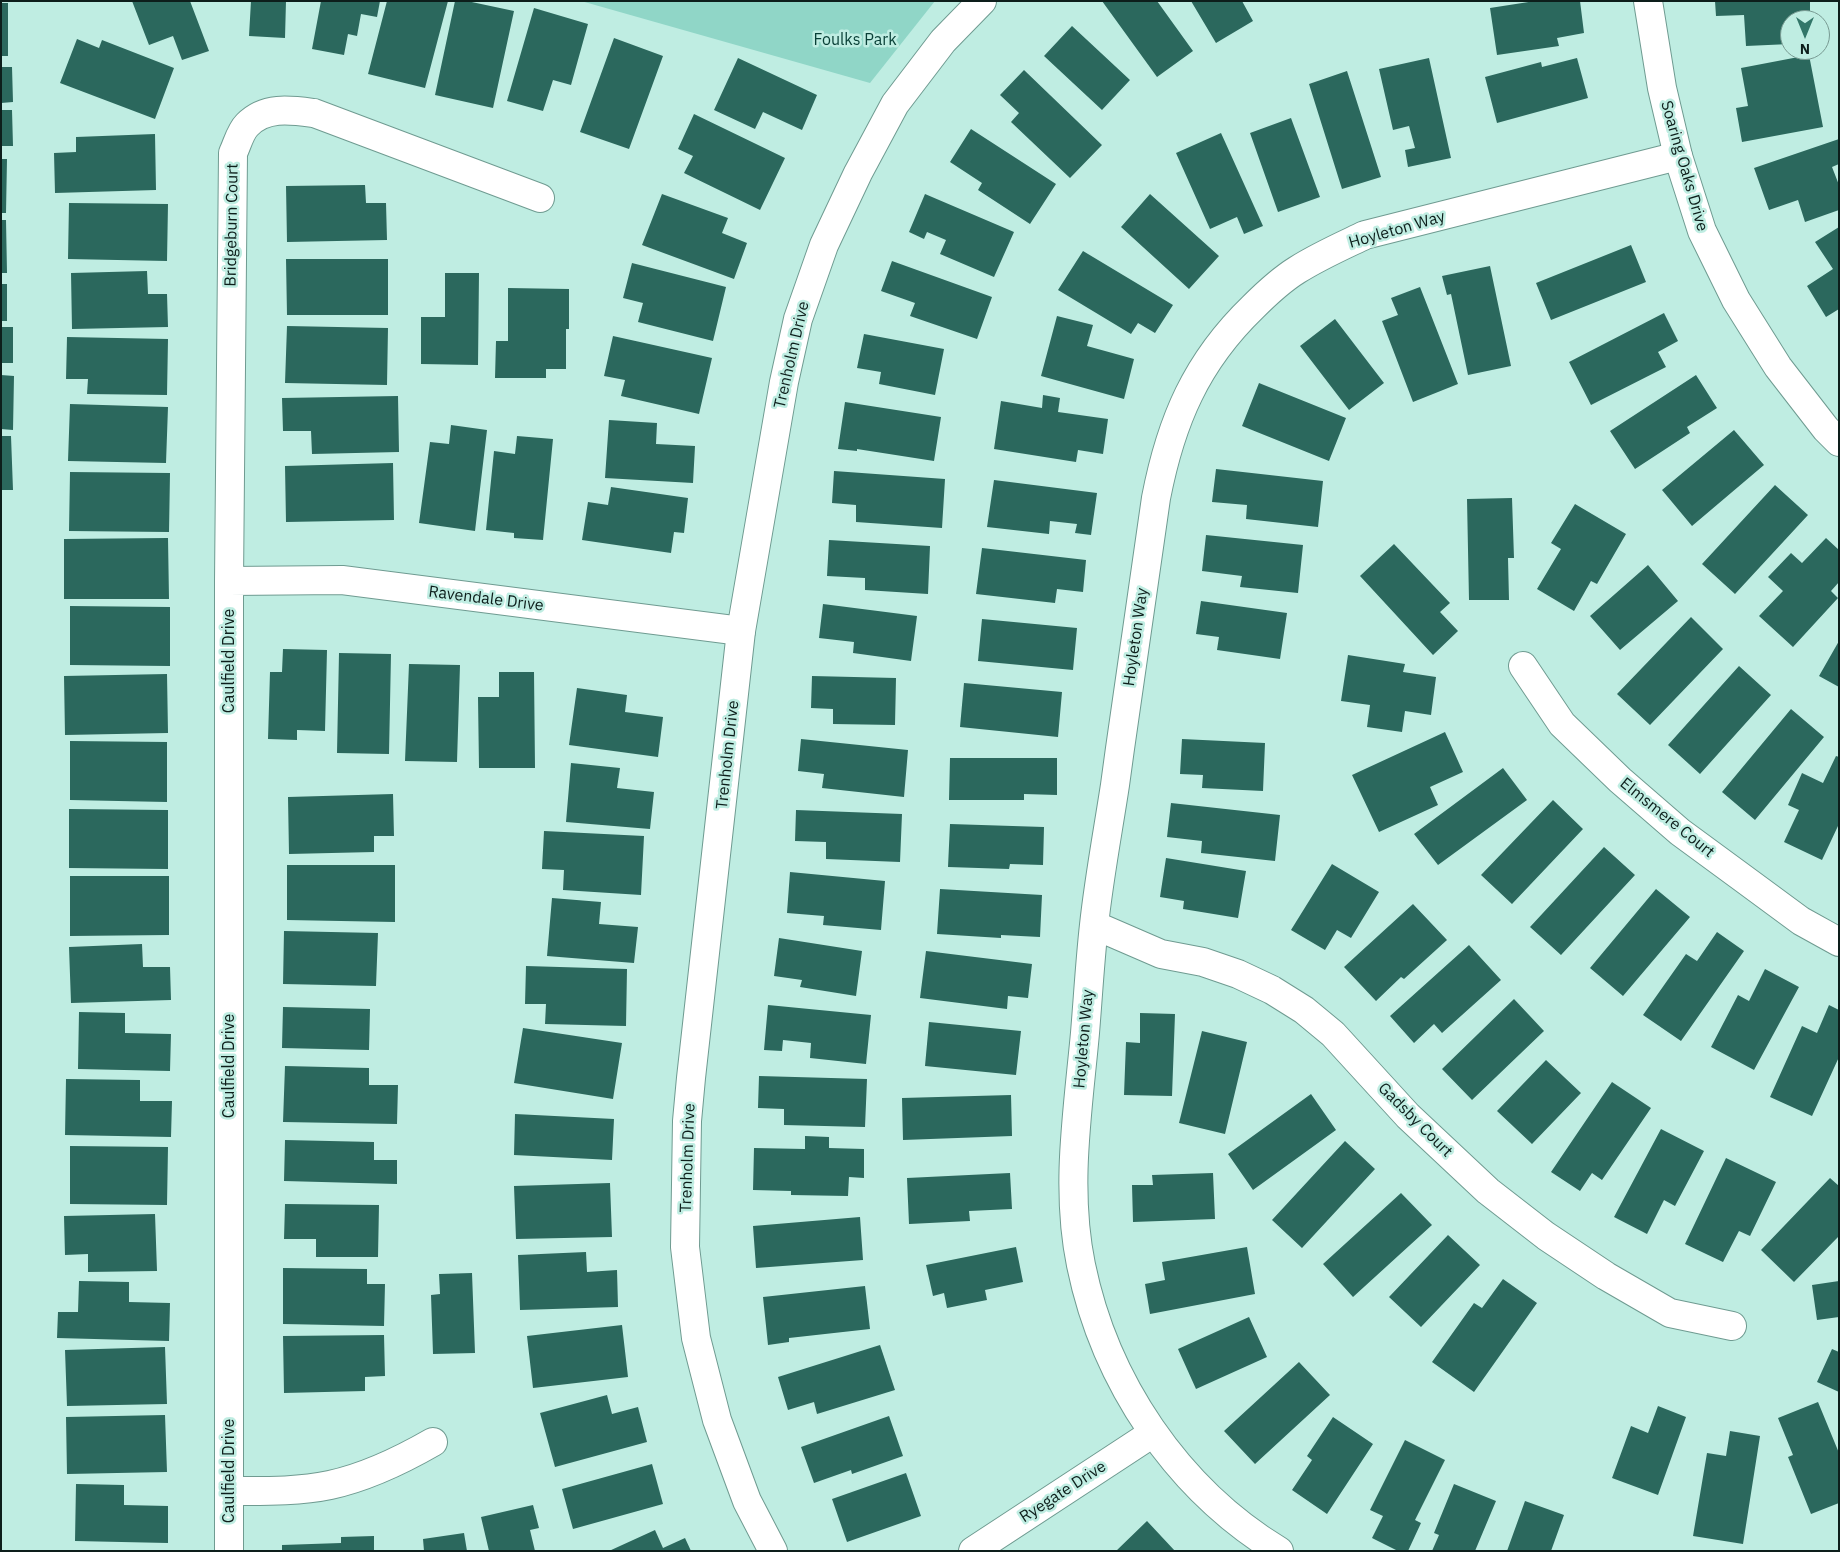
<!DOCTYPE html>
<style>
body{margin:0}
#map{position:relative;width:1840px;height:1552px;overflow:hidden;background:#bfede2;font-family:"IBM Plex Sans",sans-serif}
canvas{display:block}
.frame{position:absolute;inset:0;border:2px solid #0d1e1b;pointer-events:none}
.north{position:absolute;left:1780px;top:10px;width:50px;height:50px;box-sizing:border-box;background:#bfede2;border:1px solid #789a92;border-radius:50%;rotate:180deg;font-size:14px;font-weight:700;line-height:20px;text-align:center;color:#0d1e1b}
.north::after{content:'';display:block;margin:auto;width:18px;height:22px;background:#327669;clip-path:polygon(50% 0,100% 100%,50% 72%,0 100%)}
</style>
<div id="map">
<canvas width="1840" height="1552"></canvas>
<div class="frame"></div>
<div class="north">N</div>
</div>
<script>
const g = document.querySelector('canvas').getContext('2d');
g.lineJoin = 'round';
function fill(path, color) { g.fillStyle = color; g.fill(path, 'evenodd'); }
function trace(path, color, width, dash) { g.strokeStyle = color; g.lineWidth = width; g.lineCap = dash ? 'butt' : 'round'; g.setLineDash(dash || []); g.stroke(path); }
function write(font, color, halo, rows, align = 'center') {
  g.font = font + ' "IBM Plex Sans",sans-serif'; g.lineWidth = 5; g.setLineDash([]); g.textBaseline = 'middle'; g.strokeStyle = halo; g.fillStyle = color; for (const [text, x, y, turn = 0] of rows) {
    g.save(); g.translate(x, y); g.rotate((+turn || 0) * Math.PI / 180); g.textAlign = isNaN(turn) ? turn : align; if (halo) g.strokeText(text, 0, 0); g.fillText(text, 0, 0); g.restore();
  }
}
fill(new Path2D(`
 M581,1h354l-65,82z`), '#90d6c7');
fill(new Path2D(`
 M132,1h58l19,50 -27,9 -9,-24 -24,9z
 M251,1h35l-1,37 -36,-2z
 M321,1h59l-3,16 -16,-3 -4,22 -9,-2 -4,21 -32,-6z
 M387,1h61l-23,87 -57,-14z
 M455,1h12l47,10 -21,97 -58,-13z
 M1102,1h55l36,50 -36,26z
 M1191,1h51l11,20 -37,22z
 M1535,1h45l4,32 -27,5 2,8 -62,9 -7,-47z
 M1715,1h95v19h-20v24l-44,2 -2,-31 -28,1z
 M1,3h7v53h-7z
 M534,8l54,16 -17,61 -18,-5 -10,31 -36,-10z
 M1072,26l58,54 -28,30 -58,-54z
 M614,38l49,18 -34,93 -49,-17z
 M77,39l22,9 3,-8 72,28 -19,51 -95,-36z
 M1809,55l14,72 -81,15 -6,-34 12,-2 -7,-38z
 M738,58l79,37 -15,35 -39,-18 -8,17 -41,-19z
 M1429,58l22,100 -43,9 -3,-17 10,-2 -6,-22 -16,4 -14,-61z
 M1577,58l11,40 -91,25 -12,-46 56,-15 1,5z
 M1,67h11l1,35 -12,1z
 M1024,70l78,75 -32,33 -59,-56 8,-9 -19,-18z
 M1347,71l34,106 -39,12 -33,-105z
 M1,110h11l1,36h-12z
 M694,114l91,44 -25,52 -76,-37 9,-17 -15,-7z
 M1291,118l29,79 -42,15 -28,-79z
 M971,129l85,55 -26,40 -52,-34 4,-7 -32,-21z
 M1221,133l42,93 -19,8 -7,-17 -27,12 -34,-76z
 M155,134l1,56 -101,3 -1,-40 22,-1v-15z
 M1839,139v25l-7,3 7,18v25l-34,12 -7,-22 -29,10 -15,-42z
 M1,159h6l-1,54h-5z
 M365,185l1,18h20l1,37 -100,2 -1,-56z
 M662,194l66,24 -6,15 25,10 -13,36 -92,-34z
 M925,194l89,38 -20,45 -54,-23 6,-14 -19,-8 -3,7 -15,-7z
 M1150,194l69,62 -30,33 -68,-62z
 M69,203l99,1 -1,57 -99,-2z
 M1,220h5l1,53h-6z
 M1839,227v82l-13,8 -19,-31 26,-17 -18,-27z
 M1631,245l15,37 -95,38 -15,-37z
 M1083,251l90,54 -18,28 -17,-10 -7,11 -73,-44z
 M286,259h102v56h-101z
 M892,261l100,36 -15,42 -67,-23 5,-13 -34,-12z
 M632,263l94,24 -13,54 -75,-19 5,-19 -20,-5z
 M1490,266l21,100 -43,9 -17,-81 -4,1 -5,-19z
 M147,271l1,23h19l1,33 -96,2 -1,-56z
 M445,273h34l-1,92 -57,-1v-47h24z
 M1,284h6v37h-6z
 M1420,287l38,97 -45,18 -31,-81 16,-6 -7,-17z
 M508,288l61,1v40h-3v40h-20v9h-51l1,-37h12z
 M1664,313l14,28 -20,11 8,15 -75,38 -22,-43z
 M1057,316l36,9 -6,21 47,13 -10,40 -83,-23z
 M1335,319l49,64 -35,27 -49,-64z
 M287,326l101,2 -1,57 -102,-2z
 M1,327h12v36h-12z
 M864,334l80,15 -9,46 -56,-11 2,-12 -24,-4z
 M613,336l99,22 -13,56 -78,-18 4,-16 -21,-4z
 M67,337l101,2 -1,56 -80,-1 1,-15h-22z
 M1,375l13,1 -1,54 -12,-1z
 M1696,375l21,33 -30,19 3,6 -55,36 -25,-38z
 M1259,383l87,35 -17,43 -87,-35z
 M1043,395l17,3 -2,14 50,7 -5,35 -25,-4 -2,12 -82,-13 7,-48 41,7z
 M398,396l1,56 -87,2 -1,-23h-28l-1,-33z
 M845,402l96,15 -7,44 -77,-12v2l-19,-2z
 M70,404l98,3 -2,56 -98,-2z
 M609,420l48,3 -1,21 39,2 -2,37 -88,-5z
 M451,425l36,5 -12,101 -56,-8 11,-81 19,2z
 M1734,430l30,35 -72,61 -30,-36z
 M1,436h10l2,54h-12z
 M517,436l36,3 -10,101 -29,-2v-5l-28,-3 8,-79 21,3z
 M393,463l1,57 -108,2 -1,-56z
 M1216,469l107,12 -5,46 -72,-8 1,-14 -35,-3z
 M834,471l111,8 -3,49 -86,-6v-17l-24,-2z
 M70,472l100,1 -1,59 -100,-1z
 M994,480l103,13 -6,42 -16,-2 2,-9 -27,-3 -1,13 -62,-7z
 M1775,485l33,30 -73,79 -33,-30z
 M611,487l77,11 -4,35 -10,-1 -3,21 -89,-13 6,-38 20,3z
 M1512,498l2,60h-6l1,42h-40l-2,-101z
 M1575,504l51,30 -29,50 -6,-3 -17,30 -37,-22 24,-40 -10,-6z
 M1206,535l97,10 -5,48 -58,-6 2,-11 -40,-5z
 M168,538l1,61h-105v-60z
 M1826,538l13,12v32l-8,9 7,7 -45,49 -34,-31 24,-25 -15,-14 23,-24 11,10z
 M829,540l101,6 -2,48 -63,-4v-12l-38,-2z
 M1394,544l56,59 -10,9 18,19 -25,24 -73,-79z
 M982,548l104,12 -3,32 -26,-3 -2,14 -79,-9z
 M1648,565l30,36 -58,49 -30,-34z
 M1201,601l86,12 -7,46 -63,-9 2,-13 -23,-3z
 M823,604l94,12 -6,45 -58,-8 1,-11 -35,-4z
 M70,606l100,1v59l-100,-1z
 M1691,617l32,32 -73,76 -33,-31z
 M982,619l95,9 -4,42 -95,-9z
 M1839,641v46l-20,-11z
 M283,649l44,1 -2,81 -28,-1v10l-29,-1 2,-67h12z
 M339,653l52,1 -2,100 -52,-1z
 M1348,655l57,9 -2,8 33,5 -5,38 -26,-4 -3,21 -35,-5 3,-22 -29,-4z
 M409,664l51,1 -3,97 -52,-1z
 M1739,666l32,29 -71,79 -32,-29z
 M499,672h35l1,96h-56l-1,-71h21z
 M167,674l1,59 -103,2 -1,-59z
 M812,676l84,2 -1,47 -62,-1v-15l-22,-1z
 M964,683l98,9 -4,45 -98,-10z
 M577,688l50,7 -2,17 38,5 -5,40 -89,-12z
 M1791,709l33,28 -69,83 -33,-28z
 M1445,732l18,40 -33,15 8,18 -59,27 -27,-57z
 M801,739l107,11 -4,47 -82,-9 2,-14 -26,-3z
 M1182,739l83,4 -2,48 -61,-3 1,-13 -23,-1z
 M70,741l97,1v60l-97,-2z
 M1836,756l3,1v70l-1,-1 -16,34 -38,-18 15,-32 -11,-5 14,-32 21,10z
 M950,758h107v37l-33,-1v6h-75z
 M571,763l49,5 -3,20 37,4 -4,37 -84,-7z
 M1503,768l24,32 -89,65 -24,-31z
 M393,794l1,42h-20v16l-85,2 -1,-57z
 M1553,800l30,29 -71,75 -31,-29z
 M1171,803l109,12 -5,46 -74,-8 1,-12 -35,-4z
 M69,809l99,1v59l-99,-1z
 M796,810l106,4 -2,48 -74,-3v-17l-31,-1z
 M950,824l94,3 -1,38 -33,-1 -1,5 -61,-2z
 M544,831l100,5 -3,59 -78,-5 1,-20 -22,-1z
 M1604,847l31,28 -74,80 -31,-28z
 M1166,858l80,13 -8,47 -55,-9 1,-8 -24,-4z
 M1332,864l47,28 -28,46 -14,-8 -12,20 -34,-20z
 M287,865h108v57l-108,-2z
 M790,872l95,9 -4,49 -58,-5 1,-9 -37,-3z
 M70,876h99v59l-99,1z
 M940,889l102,6 -2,42 -39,-2v3l-64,-4z
 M1656,889l34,28 -67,79 -33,-28z
 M552,898l49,4 -2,22 39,3 -4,36 -87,-7z
 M1413,904l34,36 -43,39 -3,-2 -25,24 -32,-34z
 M284,931l94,2 -2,53 -93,-2z
 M1717,932l27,19 -63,90 -38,-26 43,-61 11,7z
 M779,938l83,13 -6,45 -56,-9 2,-7 -28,-4z
 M142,944l1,23h27l1,33 -100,3 -2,-56z
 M1469,945l32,35 -59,53 -8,-9 -20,19 -24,-27z
 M926,951l106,13 -4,34 -20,-2 -1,13 -87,-11z
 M526,966l101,3 -1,57 -81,-2 1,-20h-21z
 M1765,969l34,18 -45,83 -43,-23 27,-52 11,6z
 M1514,999l30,32 -72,69 -30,-31z
 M768,1005l103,10 -5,49 -56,-6 1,-15 -28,-3 -1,11 -18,-1z
 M1829,1005l10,5v47l-27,59 -42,-19 32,-71 15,7z
 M283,1007l87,2 -1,41 -87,-2z
 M79,1012l46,1v20l46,1 -1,37 -92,-2z
 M1140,1013l35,1 -3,82 -48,-1 2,-53 14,1z
 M929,1022l92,9 -5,44 -91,-9z
 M523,1028l99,15 -9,56 -99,-16z
 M1202,1031l45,11 -22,92 -46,-11z
 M1546,1060l35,33 -49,51 -35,-33z
 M285,1066l84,2v17h29l-1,39 -114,-2z
 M759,1076l108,3 -2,48 -81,-2v-16l-26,-1z
 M66,1079l74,1v21h32l-1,36 -106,-2z
 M1612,1082l39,26 -49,72 -10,-7 -12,18 -29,-19z
 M1311,1094l25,36 -83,60 -25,-36z
 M1011,1095l1,41 -109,4 -1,-42z
 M515,1114l99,5 -2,41 -98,-5z
 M1661,1129l43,22 -29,55 -11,-6 -17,34 -33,-17z
 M805,1136l24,1v11l35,1v29l-15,-1 -1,19 -57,-1v-4l-38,-1 1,-42 51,1z
 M285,1140l89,2v18h23v24l-113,-3z
 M1345,1141l30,28 -73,79 -30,-28z
 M70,1146l98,1 -1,58 -97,-1z
 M1726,1158l50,24 -26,54 -11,-5 -16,31 -38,-18z
 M1010,1173l2,36 -43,2 1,10 -61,3 -2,-46z
 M1213,1173l2,46 -82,3 -1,-37h21l-1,-10z
 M1830,1178l9,8v50l-45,46 -33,-32z
 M610,1183l2,54 -96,2 -2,-53z
 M1401,1193l31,32 -79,72 -30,-33z
 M285,1204l94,1 -1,52h-62v-18h-32z
 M155,1214l2,57 -69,1v-18l-23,1 -1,-39z
 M860,1217l3,43 -107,8 -3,-42z
 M1448,1235l32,30 -59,62 -32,-30z
 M1016,1247l7,35 -38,8 2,10 -40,8 -3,-15 -11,3 -7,-31z
 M1247,1247l8,47 -105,20 -5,-30 20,-4 -3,-18z
 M586,1252l1,20 30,-2 1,37 -98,3 -2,-55z
 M283,1268l84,1v15h18l-1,42 -101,-2z
 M472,1273l3,80 -42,1 -2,-59 9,-1 -1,-20z
 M1503,1279l34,24 -63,89 -42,-30 42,-59 8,5z
 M79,1281l50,1v20l41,1 -1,38 -112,-3 1,-26h20z
 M1839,1281v36l-22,3 -5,-35z
 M865,1286l5,43 -81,9v4l-21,3 -5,-48z
 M1249,1317l18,40 -71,32 -18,-40z
 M622,1325l6,52 -95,11 -6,-52z
 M384,1335l1,41 -20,1v14l-81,2 -1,-57z
 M880,1345l15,45 -78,24 -3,-12 -26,8 -10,-33z
 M165,1347l2,57 -100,2 -2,-56z
 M1832,1349l7,3v40l-22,-10z
 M1299,1362l31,33 -75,69 -31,-33z
 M607,1395l5,19 26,-7 9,35 -92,25 -15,-54z
 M1818,1402l21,51v50l-28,11 -23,-57 5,-2 -15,-37z
 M1658,1406l28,11 -28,78 -46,-17 19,-52 17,7z
 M165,1415l2,57 -100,2 -1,-57z
 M889,1416l14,40 -51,18 -1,-4 -37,13 -13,-36z
 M1333,1417l40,27 -46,70 -35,-24 20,-30 -5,-4z
 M1730,1431l30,5 -17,108 -50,-8 14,-83 19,3z
 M1405,1440l40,20 -30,60 6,3 -13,28h-10l-26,-13 11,-22 -13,-6z
 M652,1464l11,40 -90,25 -11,-40z
 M906,1473l15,43 -74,26 -15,-43z
 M76,1484l48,1v20l44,1v37l-93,-2z
 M1454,1484l42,17 -21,50h-43l7,-16 -5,-2z
 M1525,1501l39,14 -13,36h-44z
 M533,1505l6,23 -9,2 5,21h-46l-8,-34z
 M1147,1521l28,30h-59z
 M655,1530l8,18 22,-10 6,13h-82z
 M464,1533l3,18h-43l-1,-12z
 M374,1536v15h-92v-6l59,-2v-6z`), '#2b685d');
const minor = new Path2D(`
 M229,581l113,-1 399,51
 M1523,666l39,58 58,56 60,52 64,47 57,42 38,21
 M1094,925l67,29 42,8 35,12 34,16 32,20 29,24 75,82 80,75 58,45 60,40 64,37 62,13
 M230,1491c33,0 67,1 100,-6 37,-8 70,-24 103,-43
 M229,1551v-970l4,-428c4,-8 7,-21 14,-28 18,-19 44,-15 67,-12l226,85
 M973,1551l180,-118
 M1279,1551c-102,-62 -174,-169 -198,-286 -16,-77 -3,-155 4,-232 3,-36 5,-72 9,-108 5,-47 14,-94 21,-140 13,-96 27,-192 41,-287 15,-77 40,-136 97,-191 13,-13 28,-27 44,-37 22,-14 45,-24 68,-35l313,-79`);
const tertiary = new Path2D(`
 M1648,1l14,87 16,68 24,75 34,69 42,67 48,62 13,13
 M773,1551l-26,-50 -30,-81 -21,-82 -11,-91 2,-126 4,-43 50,-447 43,-249 14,-63 26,-74 34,-72 37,-69 48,-63 39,-40`);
trace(minor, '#6f9b91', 30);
trace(tertiary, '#6f9b91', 30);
trace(minor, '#fff', 28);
trace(tertiary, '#fff', 28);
write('16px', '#083f36', '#bfede2', [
 ["Foulks Park",855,40]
]);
write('16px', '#0d1e1b', '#bfede2', [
 ["Soaring Oaks Drive",1684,166,74],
 ["Bridgeburn Court",232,225,-89],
 ["Hoyleton Way",1397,230,-16],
 ["Trenholm Drive",792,355,-77],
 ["Ravendale Drive",486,599,7],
 ["Hoyleton Way",1136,637,-82],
 ["Caulfield Drive",229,661,-90],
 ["Trenholm Drive",728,755,-84],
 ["Elmsmere Court",1667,818,39],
 ["Hoyleton Way",1084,1039,-85],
 ["Caulfield Drive",229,1066,-90],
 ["Gadsby Court",1415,1120,45],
 ["Trenholm Drive",688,1158,-88],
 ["Caulfield Drive",229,1471,-90],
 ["Ryegate Drive",1063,1492,-33]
]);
</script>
